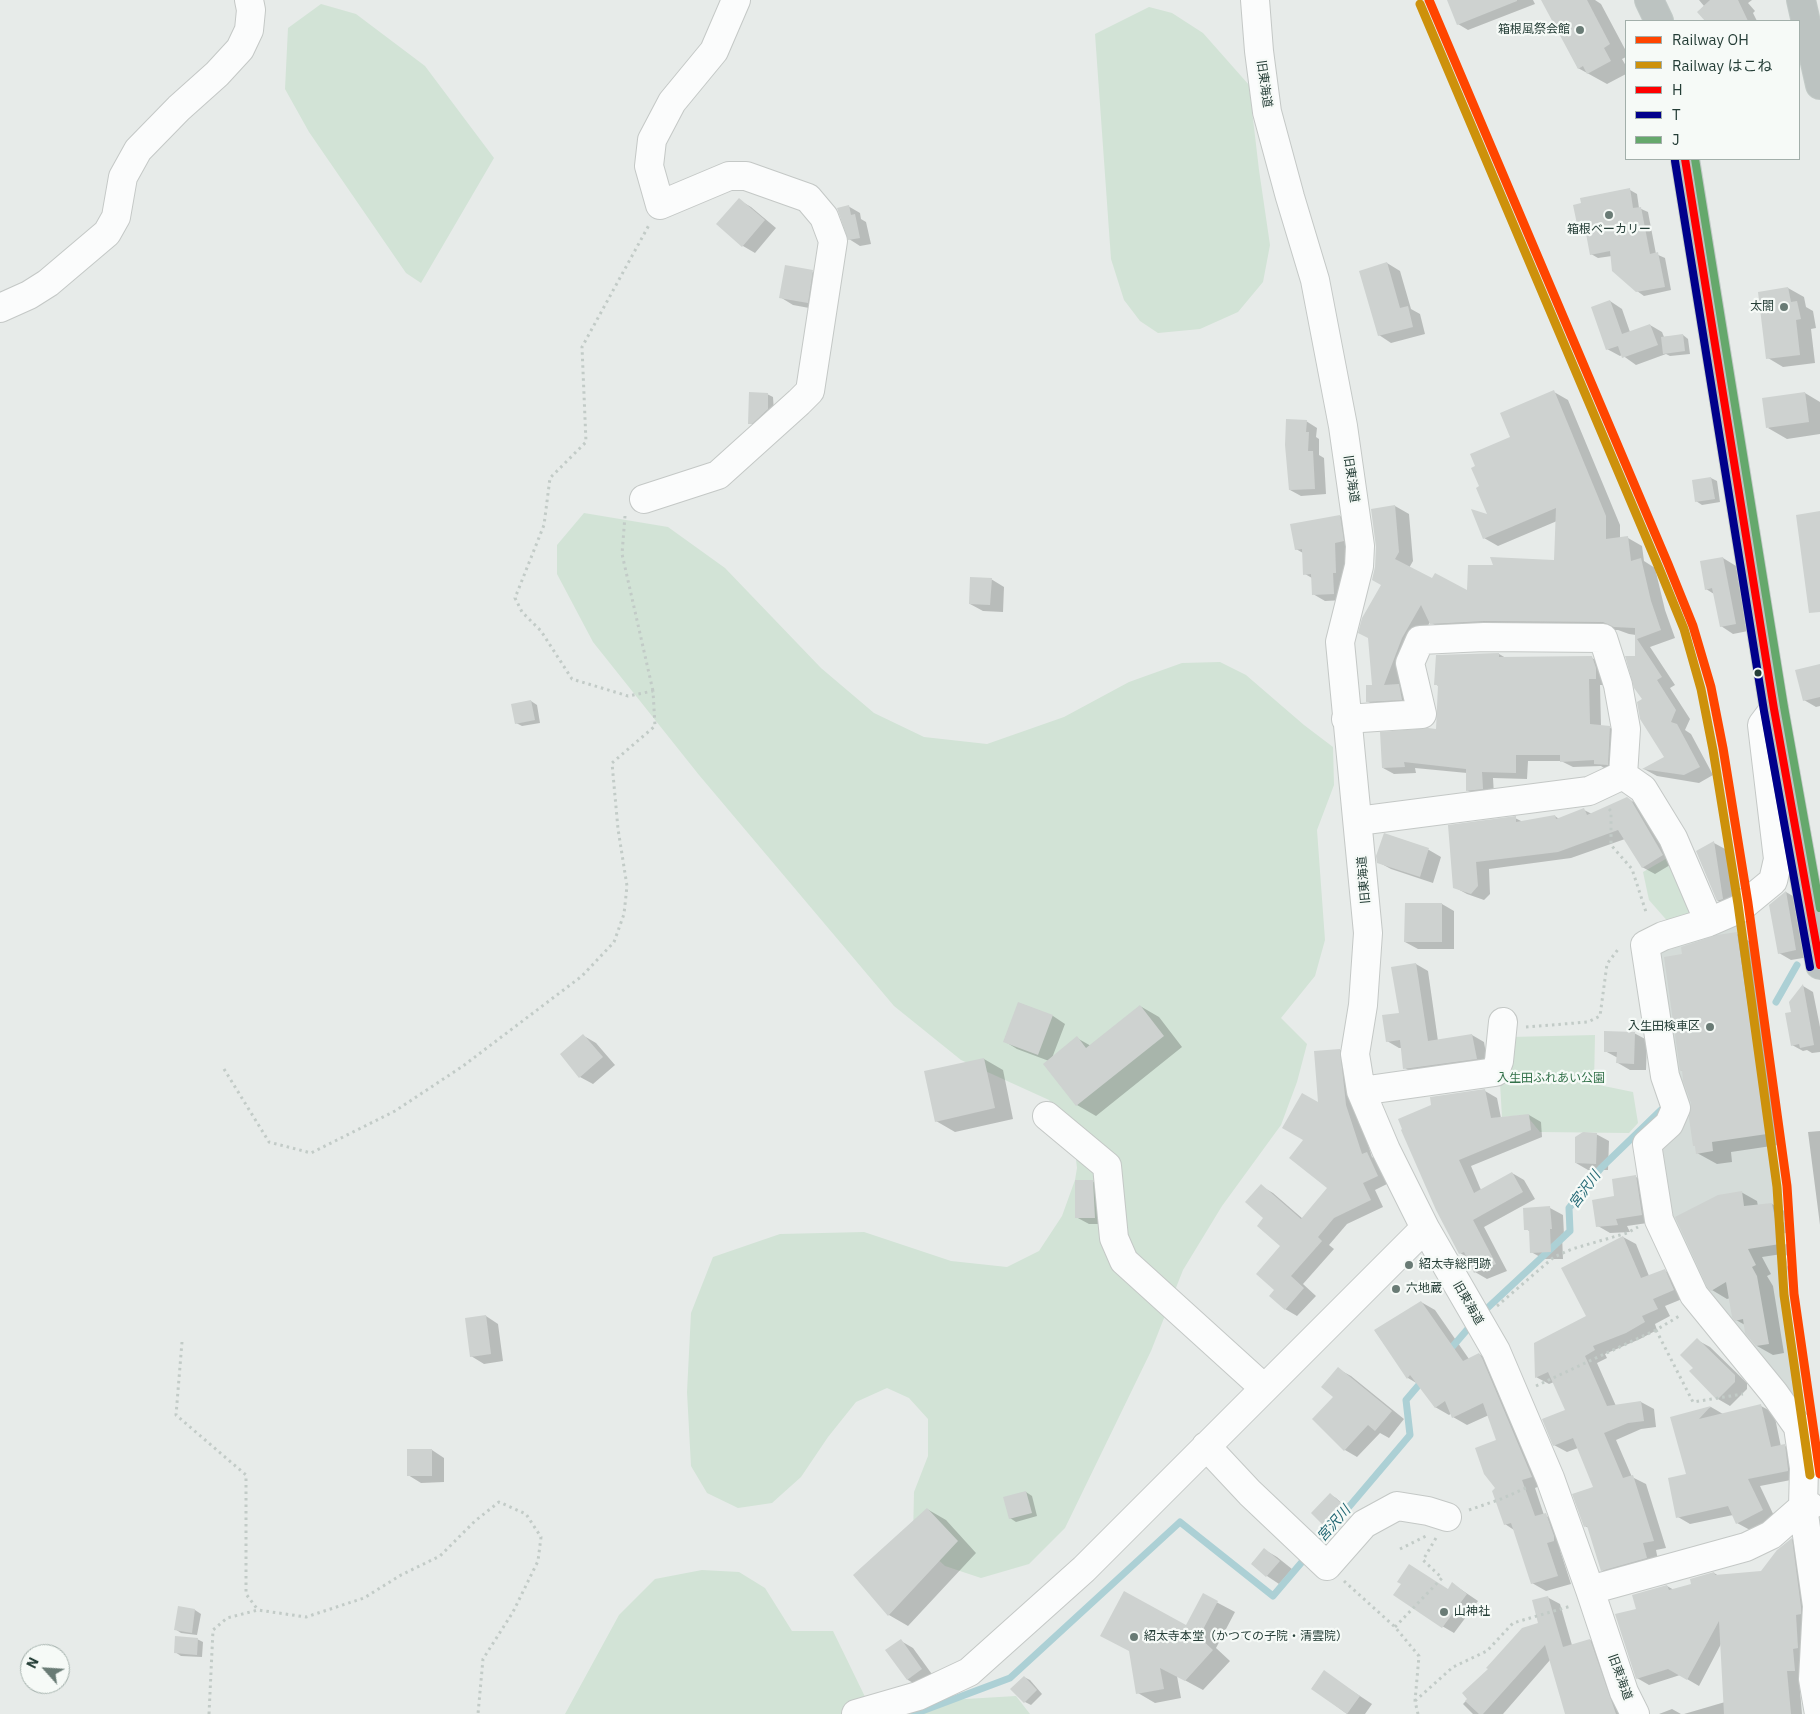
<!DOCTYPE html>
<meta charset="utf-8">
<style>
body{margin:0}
#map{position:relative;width:1820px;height:1714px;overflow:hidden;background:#e7ebe9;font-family:"IBM Plex Sans","Noto Sans JP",sans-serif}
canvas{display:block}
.legend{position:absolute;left:1625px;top:20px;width:175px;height:140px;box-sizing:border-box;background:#f6faf7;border:1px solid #a2afaa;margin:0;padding:6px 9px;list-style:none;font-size:15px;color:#253e37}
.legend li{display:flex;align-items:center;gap:10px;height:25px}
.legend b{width:25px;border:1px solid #a2afaa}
.north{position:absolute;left:20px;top:1644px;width:50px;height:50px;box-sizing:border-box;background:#f6faf7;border:1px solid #a2afaa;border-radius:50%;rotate:296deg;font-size:14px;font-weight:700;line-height:20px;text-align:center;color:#253e37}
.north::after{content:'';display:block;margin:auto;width:18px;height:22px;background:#697b75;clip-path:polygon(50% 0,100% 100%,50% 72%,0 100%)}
</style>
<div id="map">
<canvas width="1820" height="1714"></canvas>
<ul class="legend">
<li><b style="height:6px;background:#ff4500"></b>Railway OH</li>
<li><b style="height:6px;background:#cd910b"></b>Railway はこね</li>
<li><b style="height:6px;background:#f00"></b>H</li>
<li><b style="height:6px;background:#00008b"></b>T</li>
<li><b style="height:6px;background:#65a86c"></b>J</li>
</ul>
<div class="north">N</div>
</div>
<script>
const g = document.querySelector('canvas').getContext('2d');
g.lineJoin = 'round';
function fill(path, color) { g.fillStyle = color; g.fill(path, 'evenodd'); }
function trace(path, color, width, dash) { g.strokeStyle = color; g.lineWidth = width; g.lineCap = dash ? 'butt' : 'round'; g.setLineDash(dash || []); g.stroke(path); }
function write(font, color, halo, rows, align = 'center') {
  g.font = font + ' "IBM Plex Sans","Noto Sans JP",sans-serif'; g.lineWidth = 4.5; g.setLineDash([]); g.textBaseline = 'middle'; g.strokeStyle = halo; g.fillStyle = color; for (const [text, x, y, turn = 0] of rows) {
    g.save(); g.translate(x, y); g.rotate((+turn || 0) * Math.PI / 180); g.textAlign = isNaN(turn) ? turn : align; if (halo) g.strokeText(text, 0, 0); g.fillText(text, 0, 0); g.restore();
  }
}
fill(new Path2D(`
 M1740,920l32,215 3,65 31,222 -96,-115 -44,-86 -9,-72 24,-27 -28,-163 8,-15z`), '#d5dcd9');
fill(new Path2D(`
 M321,4l35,10 69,52 69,92 -73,125 -15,-10 -97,-141 -24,-43 3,-61z
 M1149,7l23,6 31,20 46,52 10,85 11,75 -7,37 -25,30 -38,17 -42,4 -18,-12 -16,-21 -13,-41 -16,-225z
 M584,513l84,14 57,41 96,100 53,45 50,24 63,7 77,-27 65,-35 53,-19 38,-1 26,13 58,50 29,22 1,38 -17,45 8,110 -10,36 -34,42 26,26 -10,38 -16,43 -59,81 -39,64 -32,81 -86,177 -36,36 -48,14 -36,-12 -32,-29 1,-45 14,-36v-37l-19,-21 -22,-10 -31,14 -28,35 -27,40 -29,26 -34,5 -31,-15 -16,-27 -4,-74 4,-79 22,-56 67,-23 84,-2 87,29 56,6 32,-16 23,-35 13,-36 2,-12 -4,-35 -24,-33 -88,-40 -67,-54 -195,-231 -106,-133 -36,-68v-29z
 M1669,857l28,54 -27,13 -21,-24 -6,-28z
 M1595,1035l-1,49 39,8 5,31 -9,10 -89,-1 -14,-17 -24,2 -2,-34 10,-46z
 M702,1570l37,2 26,16 27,43h41l36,74 18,9h-322l54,-99 36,-36z
 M1016,1696l14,18h-113l32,-14z`), '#d2e3d6');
fill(new Path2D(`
 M1448,0h85l2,4 -67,26 -10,-6z
 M1543,0h52l6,4 25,47v6l-4,2 4,7v8l-19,10 -29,-16z
 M1699,0h53l-4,3 7,8 -2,2 4,8h-50l-9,-9 6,-6z
 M1630,190l7,4 2,14 9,4 8,42 9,4 6,32 -27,6 -7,-5 -25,-35 -14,2 -7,-4 -6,-27 -7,-4z
 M739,200l12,7 25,21 -21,25 -12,-7z
 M848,206l12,7 1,6 5,3 5,22 -11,2 -11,-7z
 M1387,263l13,8 11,38 9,5 5,20 -34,9 -12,-8z
 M812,272l13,7 -5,31 -27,-5 -13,-8z
 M1788,288l16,9 2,10 7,4 3,17 -5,1 4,34 -32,4 -15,-9z
 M1610,301l12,8 8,23 20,-7 12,7 2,5 19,-2 5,4 2,15 -20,2 -4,-2 -30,11 -14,-10 -2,1 -13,-7z
 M1554,392l14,8 52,125v14l8,-1 14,8 2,15 11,7 10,42 10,28 -25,9 25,38 -5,3 20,31 -5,11 6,4 22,41 -14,8 -42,-7 -13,-7 22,-11 -23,-59 -7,-42v-22l-7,-1 -11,-4 -119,-1 -54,2 -15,-9 -14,24 -16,40 13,7 3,14 -35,2 -14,-8 7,-15 9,-101 12,-79 14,8 4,47 -4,7 23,12 36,12 27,-26 61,-5 1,-40 -59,25 -14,-8 5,-22 -9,-29 32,-49z
 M1805,393l15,9v32l-33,5 -19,-11z
 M767,394l6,3 1,15 -18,14 -6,-3z
 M1306,421l11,7 -1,9 3,2v16l5,3 2,36 -25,2 -11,-6z
 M1711,478l6,3 3,21 -18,3 -6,-4z
 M1340,516l11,7 4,24 -9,2 2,30 -3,21 -20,1 -12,-7 -1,-16 -7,-4 -2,-21 -7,-4z
 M1723,558l13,8 12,65 -15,3 -12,-8 -7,-32 -8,-5z
 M991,579l13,8 -1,25 -20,-1 -13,-7z
 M1499,654l7,4h86l12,6 3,21h-7l1,41 8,1 12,7 -2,37 -12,-1 -6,-4 -28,1 -12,-6h-33l-1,18 -34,-1 1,17 -15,2 -12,-7v-17l-52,-5 1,5 -22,1 -11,-6 54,-38 3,-43 -5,-3z
 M1820,665v41l-4,1 -12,-7z
 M531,701l6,4 3,18 -18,3 -6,-3z
 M1627,798l13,8 35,56 -20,12 -13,-7 -17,-28 -54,19 -82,11 1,25 -6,6 -17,-6 -13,-7 -4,-61 65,-8 8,4 32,-6 4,3 25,-9 8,4z
 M1385,835l44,15 12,7 -8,26 -42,-14 -13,-7z
 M1714,843l13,7 8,56 -4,2 -13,-7 -21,-49z
 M1786,892l12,7 11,58 -18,3 -12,-7z
 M1442,904l12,7v38h-36l-13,-7z
 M1737,934l19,11 29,199 -54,8 1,10 -15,2 -20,-11 -5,-50 -9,-32 -2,-1 3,-115z
 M1416,964l12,7 10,70 34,-6 12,7 4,23 -72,10 -11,-7 -3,-20h-3l-12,-7 14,-27z
 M1803,986l10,6 7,35v25l-8,1 -5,-3 -4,1 -11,-6 1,-32z
 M1019,1003l34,13 12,8 -13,34 25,-20 14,8 49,-40 19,11 23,30 -86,69 -19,-11 -28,-44 -32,-12 -13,-8z
 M1634,1033l13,7 -1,30h-16l-12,-7v-5l-13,-7z
 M584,1036l12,7 19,22 -22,19 -13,-7z
 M1340,1050l12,7 6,56 14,44 7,4 10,22 -14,7 8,17 -36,17 -18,21 5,4 -31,35 13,12 -19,20 -12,-7 -9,-19 6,-44 -17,-28 -4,-32 12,7 30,26 25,-31 -23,-49z
 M984,1059l19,11 10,49 -58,13 -19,-11z
 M1485,1091l12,7 4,20 28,-3 12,7 1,15 -71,29 10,24 31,-17 12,7 11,19 -51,28 23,44 -20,8 -12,-7 -6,-14 -9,-5 -23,-44z
 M1820,1131v94l-12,-93z
 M1596,1134l13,7 -1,29h-20l-12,-7z
 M1636,1177l12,7 6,38 -27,4 3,6 -20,1 -12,-7 17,-29z
 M1092,1181l13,8 2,35h-18l-13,-7z
 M1741,1192l16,9 1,5 14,-2 16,9 7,39 -33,5 9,17 -4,2 6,10 11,67 -11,2 -16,-9 -12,-21 -9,-5 -6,-22 -3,1 -15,-9z
 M1550,1208l13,7 1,20h-2l1,24h-19l-13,-7v-20l-5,-3z
 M1623,1237l13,7 13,32 15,-6 13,8 10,19 -22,9 5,10 -15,8 2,6 -17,9 -35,15 2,4 -10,5 19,43 25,-4 13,7 2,18 -15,2 -25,11 16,37 14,7 20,64 -10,2 3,15 -44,12 -13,-7 -13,-42 -4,-2 10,-38 -17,-40 -11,4 -13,-7 13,-34 -13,-29 -5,2 -13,-7 52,-61z
 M1421,1302l14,8 34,49 10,-5 14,8 52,122 -10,4 9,27 15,7 9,26 -8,2 11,34 -25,7 -14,-8 -18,-53 -9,-6 -9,-35 2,-48 -9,-26 -22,10 -14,-8 -1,-4 -3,2 -14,-8 -17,-23 -10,-6 -33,-47z
 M486,1316l12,8 5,37 -19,3 -13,-8z
 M1697,1340l13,7 37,36v6l-17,17 -12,-7 -23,-31z
 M1338,1369l13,7 53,43 -15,19 -9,-5 -23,24 -12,-7 -10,-53z
 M1761,1406l13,7 7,34 4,-1 12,7 4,25 -41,8 15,32 -25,12 -13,-7 -4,-8 -43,9 -12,-7 9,-42 -16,-57 40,-11 12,7z
 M432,1450l12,8v24l-23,1 -13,-8z
 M1026,1492l6,4 5,20 -21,6 -6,-4z
 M1331,1495l5,3 13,12 -19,18 -5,-3z
 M927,1509l19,11 30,33 -68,73 -19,-11 -34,-39z
 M1792,1539l11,7 4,131 -8,1 3,36h-118l41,-12 -4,-58 -22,42 -19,-11 -31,10 -12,-7 1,-68 29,-24 7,4 18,-5 22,-12 5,3 43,-4z
 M1265,1550l12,7 15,12 -13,15 -12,-8 -15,-13z
 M1453,1584l25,17 -24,32 -12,-7 7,-36z
 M1203,1595l32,17 -19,36 14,13 -27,29 -26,-14 4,22 -26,5 -17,-10 48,-66z
 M1547,1597l13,7 12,41 18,-5 12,7 23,67h-59l-16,-54 -47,54h-30l-10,-10 77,-80z
 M179,1607l16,3 6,4 -4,21 -16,-2 -6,-4z
 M197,1639l6,3 -1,15 -21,-1 -6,-4z
 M901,1641l12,7 21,29 -14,10 -12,-7 -21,-29z
 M1324,1672l48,32 -7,10h-18l-35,-26z
 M1024,1677l6,3 12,14 -11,11 -6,-3z
 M1672,1709l9,5h-22z`), '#0003');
trace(new Path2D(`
 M1776,1002l21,-37
 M1481,1314l89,-83 -1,-23 32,-40 60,-58
 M1447,1353l25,-29
 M1314,1548l96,-113 -4,-35 17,-20
 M914,1714l96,-36 170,-156 93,74 34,-40`), '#acd0d5', 7);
fill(new Path2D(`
 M1447,0h70v1l-60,24z
 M1541,0h46l23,44 -6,4 7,13 -24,13 -4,-8 -5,3z
 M1710,0h28l10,21h-43l-8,-9z
 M1630,188l3,20 8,-1 9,47 8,-2 7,35 -29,5 -24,-21 -2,-20 -20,4 -6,-32 -7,1 -4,-19 8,-2 -1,-5z
 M739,198l26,22 -23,27 -26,-23z
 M849,205l2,10 4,-1 5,24 -12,2 -11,-32z
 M1387,262l13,46 8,-2 5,21 -35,9 -19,-65z
 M785,265l28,5 -5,33 -29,-5z
 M1788,287l3,15 6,-1 4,18 -5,1 4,35 -34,4 -8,-67z
 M1610,300l12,34 28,-10 8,21 -36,13 -4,-12 -12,4 -15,-43z
 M1683,334l2,17 -22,3 -2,-17z
 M1554,390l52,126v23l22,-3 3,25 10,-3 10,43 10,29 -24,9 25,38 -5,3 19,30 -5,12 6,2 23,43 -16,8 -42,-6 22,-12 -24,-38 -3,-17 5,-3 -8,-11 -9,-32h10v-28l-21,-1 -11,-5 -119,-1 -54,3 -9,-19 -19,33 -18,47 15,-1 3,16 -36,2v-17h6l-4,-47 -10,-5 4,-15 19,-33 -9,-5 3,-13 1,-20 -5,-38 24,-4 4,47 -4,7 37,19 3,-5 32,17 1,-25h25l-3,-8 64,3 2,-52 -73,31 -12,-30 16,5 -11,-26 3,-2 -8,-18 4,-2 -5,-12 40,-17 -10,-24z
 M749,392l19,1v16l-16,15h-4z
 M1805,392l4,30 -43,6 -4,-30z
 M1286,419l21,1 -1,12h3l-1,19h5l2,38 -26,1 -4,-45z
 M1711,477l4,22 -20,3 -3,-22z
 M1820,511v101l-11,1 -13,-98z
 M1340,515l4,26 -9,2 1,30h-3l1,21 -22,1 -1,-21 -8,1 -1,-26 -7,1 -5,-26z
 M1723,557l13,67 -16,3 -8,-39 -7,2 -5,-29z
 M970,577l22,1 -2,27 -21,-1z
 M1499,653v4l93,-1 4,12v11h-7l1,45 20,2 -2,39 -14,-1v-4l-34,2v-7h-44v18l-34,-1 1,17 -17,2v-22l-62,-7 1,5 -23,1 -2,-36 48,-4 8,1 2,-44h-4l2,-30z
 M1820,664v33l-17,4 -8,-31z
 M531,700l4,20 -20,4 -4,-20z
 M1627,797l4,3 32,55 -21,13 -24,-38 -60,22 -82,10 2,24 -7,8 -18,-6 -5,-63 68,-9v6l39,-7 1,4 28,-11 3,7z
 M1384,833l45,15 -9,29 -43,-14 -1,-7z
 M1714,841l9,58 -6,2 -21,-50z
 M1786,891l10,59 -18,4 -9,-49z
 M1405,903h37v39h-38z
 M1737,932l30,202 -55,8 1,9 -17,3 -1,-8h-2l-4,-28 2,-15 -8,-22 -1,-11 -2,1 -16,-114 18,-3 -1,-7 36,-12z
 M1416,963l12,78 44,-7 5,25 -74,10 -3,-29 -14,2 -4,-27 17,-2 -8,-46z
 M1803,984l11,61 -14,3 -1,-4 -8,2 -6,-33 6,-1 -2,-10z
 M1018,1002l35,13 -15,40 -35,-13z
 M1140,1005l24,31 -88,70 -33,-42 34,-28 9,12z
 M1604,1031l31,1 -1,32 -18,-1 1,-11h-13z
 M583,1034l20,23 -24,21 -19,-24z
 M1340,1049l6,56 16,49 5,-2 11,24 -15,7 8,17 -37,18 -16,19 4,4 -31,35 13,12 -19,22 -16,-14 5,-6 -18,-16 24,-28 -23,-20 6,-8 -18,-16 16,-18 40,35 26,-31 -38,-30 14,-18 -21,-12 20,-35 16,9 -4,-51z
 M984,1058l11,50 -60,14 -11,-51z
 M1485,1089l6,29 38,-4 2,16 -72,30 15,33 38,-21 11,20 -50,28 23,44 -22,9 -10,-21 -5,2 -23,-44 -35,-80 1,-1 -4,-10 33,-14 -1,-8z
 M1583,1132l14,1 -1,31 -21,-1v-26z
 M1636,1175l6,40 -26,4 2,6 -22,2 -4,-27 22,-4 -2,-17z
 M1075,1180h18l2,38h-20z
 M1742,1191l2,15 28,-3 8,41 -32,5 8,16 -4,2 5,9 12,68 -13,2 -11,-13 -2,-14 -8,2 -3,-4 -6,-35 -15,9 -4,-4 -32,-70 43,-22z
 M1550,1206l2,23h-2l1,23 -21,1 -1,-23h-5l-1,-22z
 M1623,1236l18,42 24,-9 9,21 -21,9 5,10 -16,7 3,6 -19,11 -33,13 2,4 -10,6 22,50 34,-5 3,20 -16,2 -24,10 19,45 10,-3 21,66 -11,2 4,15 -46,13 -14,-45 -3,1 -12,-33 21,-7 -20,-49 -20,8 -11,-27 23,-9 -17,-38 -13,6 -1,-35 52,-27 -25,-48z
 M1421,1301l42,60 16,-8 3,5 50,119 -10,3 13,36 11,-3 8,23v5l-7,2 11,33 -27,8 -20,-61 -7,2 -12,-34 3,-3 -11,-14 -9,-26 21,-8 -13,-37 -31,15 -7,-17 -10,7 -25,-33 -3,4 -33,-49z
 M486,1315l5,39 -21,3 -5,-39z
 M1697,1338l38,37v7l-18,18 -28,-29 4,-3 -13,-13z
 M1338,1367l54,44 -17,20 -7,-6 -24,26 -32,-32 21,-22 -12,-10z
 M1761,1404l10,43 14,-3 3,25v2l-40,8 15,31 -27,14 -8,-18 -52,12 -8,-40 18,-4 -16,-57 41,-11 -12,13z
 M407,1449h25v27h-25z
 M1026,1491l6,22 -23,6 -6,-22z
 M1330,1493l14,13 -20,20 -13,-13z
 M927,1508l31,33 -70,75 -35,-41z
 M1792,1538l9,69v7l-5,1 2,33 -5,1 2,22h-8l4,43h-67l-5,-93 -32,59 -19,-11 -32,10 -21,-65 21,-5 -4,-14 35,-10 2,5 22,-6 -1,-5 24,-7 1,3 46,-4 16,-21z
 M1264,1548l16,13 -14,16 -15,-13z
 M1409,1564l39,25 4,-7 15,12 -25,34 -49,-33 8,-11 -4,-2z
 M1124,1591l62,34 17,-32 15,8 -19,36 14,13 -28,31 -25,-13 4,21 -28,5 -7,-43 -29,-15z
 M1548,1596l15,51 27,-8 26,75h-51l-20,-69 -62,69h-4l-14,-13 2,-2 -5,-6 26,-24 -2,-1 36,-40 16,-5 -6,-23z
 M178,1606l17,3 -3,24 -18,-3z
 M175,1636l23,2 -1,17 -23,-2z
 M901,1639l21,30 -15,11 -22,-30z
 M1324,1670l36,26 -13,18 -36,-25z
 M1024,1676l13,14 -13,13 -14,-14z`), '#ced2d0');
const minor = new Path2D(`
 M1255,0l4,51 8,61 23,85 25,83 28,146 17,120 -1,20 -19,76 28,291 -5,72 -8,49 6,37 25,59 39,78 71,123 54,127 40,112 34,102 11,22
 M0,308l29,-13 19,-12 59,-50 9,-16 7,-40 15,-27 41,-42 38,-34 23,-25 9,-19 2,-20 -2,-10
 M644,499l74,-24 81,-73 11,-11 23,-150 -9,-24 -16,-19 -62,-22h-17l-69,29 -11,-39 3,-26 20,-38 42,-51 22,-51
 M1774,709l-12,16 16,134 -5,22 -34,28 -30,13 -46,14 -18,9 20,131 11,32 -7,16 -22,20 12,76 35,75 80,98 24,34 6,41 -1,39 14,99 -4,73 6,35
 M1346,719l76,-5 -12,-51 10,-23 64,-3 119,1 15,47 8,44 -3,46
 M1358,821l231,-30 34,-16 20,14 30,49 36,84
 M1361,1091l134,-19 4,-11 4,-39
 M1047,1116l60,50 7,72 10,23 140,127
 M1206,1446l44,47 77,73 37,-42 33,-18 31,5 19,6
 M1590,1590l156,-43 25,-12 32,-28 7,-1
 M856,1714l62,-18 51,-24 115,-103 341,-341`);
const highway = new Path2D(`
 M1649,0l10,21
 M1801,0l19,85
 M1685,159l89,550 46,256`);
trace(minor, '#c4c8c6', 30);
trace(highway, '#c2cac7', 30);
trace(new Path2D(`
 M625,516l-3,38 31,137
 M1609,809l2,2v34l21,24 14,43
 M1526,1027l62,-5 12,-6 7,-52 12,-16
 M224,1069l45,73 42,11 84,-42 68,-45 119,-90 32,-34 10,-28 3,-28 -9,-57 -6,-66 43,-37 -2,-35 -25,5 -56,-17 -31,-48 -19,-19 -7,-14 29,-73 6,-47 36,-36 -4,-95 67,-122
 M1497,1306l57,-49 18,-8 55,-16 11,-6
 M1656,1330l37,72 50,-8
 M182,1342l-6,73 70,60v119l12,16
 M1536,1386l120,-56 25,-15
 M1469,1510l32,-11 27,-12
 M1400,1549l26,-13
 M1344,1581l51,46 24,29 -4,45 3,13
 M1395,1627l47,-49 -19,-18 13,-22
 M1415,1701l38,-34 34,-16 26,-28 58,-17
 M209,1714l4,-84 14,-12 31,-8 48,7 58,-19 37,-23 39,-19 35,-35 24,-19 27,12 15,23 -3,24 -25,51 -30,47 -5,55`), '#c2cbc7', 3, [2.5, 4]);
trace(minor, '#fbfcfc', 28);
trace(highway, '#bcc3c1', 28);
const rail = new Path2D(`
 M1777,1190l17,104`);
trace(rail, '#c8ccca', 5.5);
trace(rail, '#f6faf7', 4, [11]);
trace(new Path2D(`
 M1685,159l89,550 46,256`), '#f00', 8);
trace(new Path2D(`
 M1675,161l89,550 46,256`), '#00008b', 8);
trace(new Path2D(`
 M1695,159l89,548 36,201`), '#65a86c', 8);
trace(new Path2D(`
 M1429,0l239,564 25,62 18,61 12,61 25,155 39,283 7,108 26,180`), '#ff4500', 9);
trace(new Path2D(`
 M1420,4l239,564 25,61 17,60 12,61 25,154 39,283 7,108 26,180`), '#cd910b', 9);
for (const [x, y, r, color] of [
 [1580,30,5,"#697b75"],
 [1609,215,5,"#697b75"],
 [1784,307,5,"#697b75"],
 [1758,673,4.5,"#253e37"],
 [1710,1027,5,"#697b75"],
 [1409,1265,5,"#697b75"],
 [1396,1289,5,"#697b75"],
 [1444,1612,5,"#697b75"],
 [1134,1637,5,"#697b75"]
]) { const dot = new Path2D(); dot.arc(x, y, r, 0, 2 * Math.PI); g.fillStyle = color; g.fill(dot); trace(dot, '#f6faf7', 2); }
write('12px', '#253e37', '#f6faf7', [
 ["箱根風祭会館",1570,30,"right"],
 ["箱根ベーカリー",1609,230,"center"],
 ["太閤",1774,307,"right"],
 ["入生田検車区",1700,1027,"right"],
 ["紹太寺総門跡",1419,1265],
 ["六地蔵",1406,1289],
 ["山神社",1454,1612],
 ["紹太寺本堂（かつての子院・清雲院）",1144,1637]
], 'left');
write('12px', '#253e37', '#f6faf7', [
 ["旧東海道",1264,84,82],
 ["旧東海道",1351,479,82],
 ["旧東海道",1364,880,-95],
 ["旧東海道",1468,1303,60],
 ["旧東海道",1620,1677,70]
]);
write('12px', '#33714a', '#f6faf7', [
 ["入生田ふれあい公園",1551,1079]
]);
write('italic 14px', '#246975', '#f6faf7', [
 ["宮沢川",1585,1190,-54],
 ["宮沢川",1334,1524,-49]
]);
</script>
